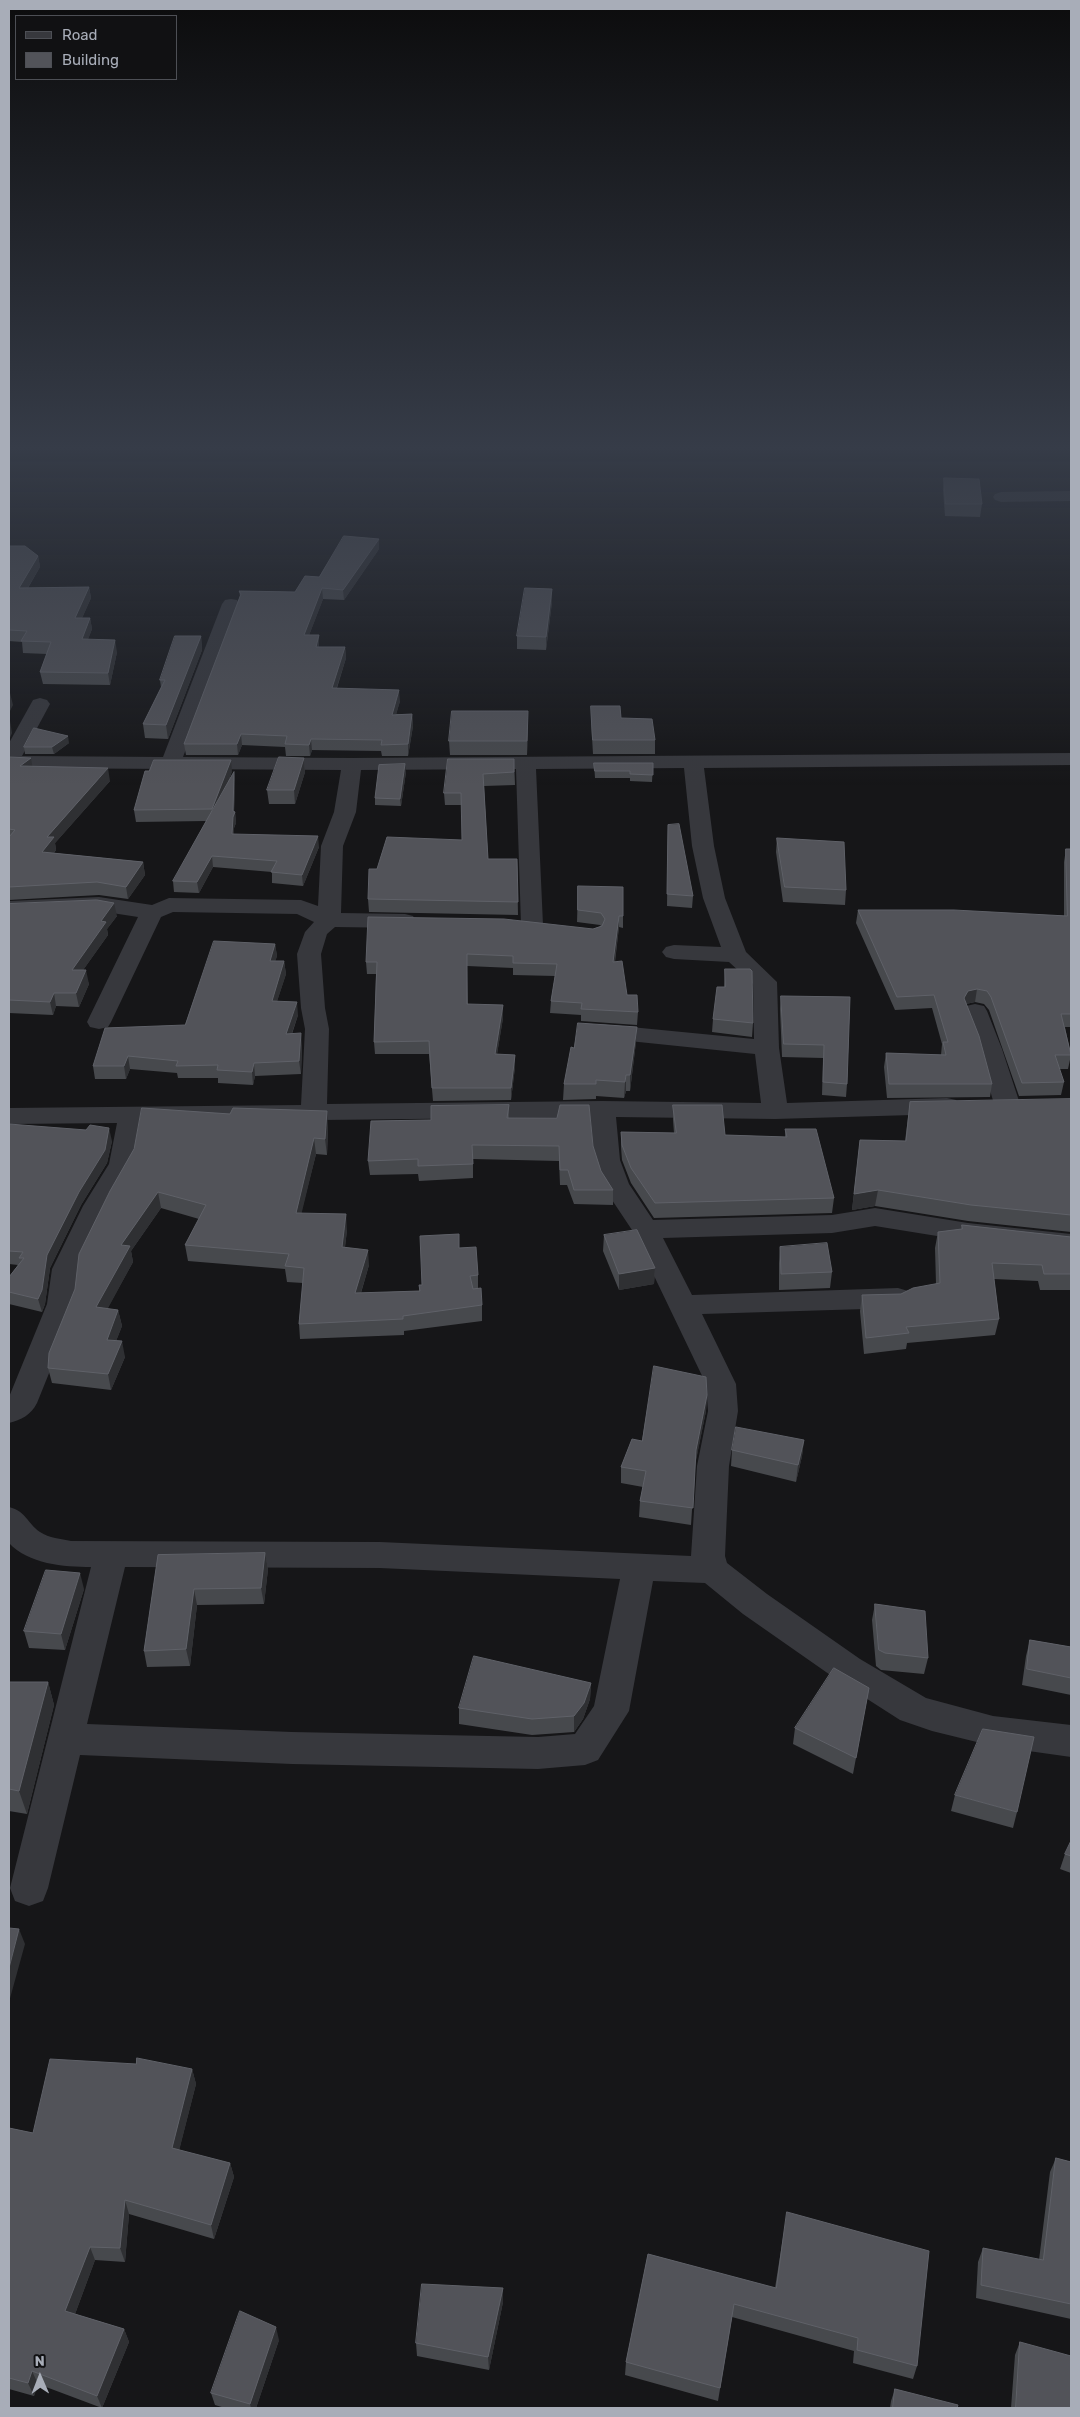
<!DOCTYPE html>
<style>
body{margin:0}
#map{position:relative;width:1080px;height:2417px;overflow:hidden;background:#161618;font-family:Rubik,sans-serif}
canvas{display:block}
.frame{position:absolute;inset:0;border:10px solid #a8adb8;pointer-events:none}
.legend{position:absolute;left:15px;top:15px;width:162px;height:65px;box-sizing:border-box;background:#111113;border:1px solid #4d4f55;margin:0;padding:6px 9px;list-style:none;font-size:15px;color:#a8adb8}
.legend li{display:flex;align-items:center;gap:10px;height:25px}
.legend b{width:25px;border:1px solid #4d4f55}
.north{position:absolute;left:15px;top:2352px;width:50px;height:50px;-webkit-text-stroke:4px #111113;paint-order:stroke;rotate:359deg;font-size:14px;font-weight:700;line-height:20px;text-align:center;color:#a8adb8}
.north::after{content:'';display:block;margin:auto;width:18px;height:22px;background:#a8adb8;clip-path:polygon(50% 0,100% 100%,50% 72%,0 100%)}
</style>
<div id="map">
<canvas width="1080" height="2417"></canvas>
<div class="frame"></div>
<ul class="legend">
<li><b style="height:6px;background:#37383d"></b>Road</li>
<li><b style="height:14px;background:#525359"></b>Building</li>
</ul>
<div class="north">N</div>
</div>
<script>
const g = document.querySelector('canvas').getContext('2d');
g.lineJoin = 'round';
function fill(path, color) { g.fillStyle = color; g.fill(path, 'evenodd'); }
function trace(path, color, width, dash) { g.strokeStyle = color; g.lineWidth = width; g.lineCap = dash ? 'butt' : 'round'; g.setLineDash(dash || []); g.stroke(path); }
fill(new Path2D(`
 M1071,491v10l-70,1 -6,-2 -2,-3 2,-3 6,-2z
 M231,599l6,1 3,4 -57,153 169,1 719,-5v12l-367,3 10,78 11,52 21,54 31,30 2,66 8,55 160,-5 9,2 4,6 -4,6 -9,2 -172,5 -159,-2 4,43 9,24 24,36 179,-5 43,-7 93,15 103,11v18l-103,-11 -93,-15 -43,7 -169,5 29,57 206,-7 10,3 4,7 -4,7 -10,3 -196,6 34,70 2,27 -9,55 -4,90 2,7 40,31 93,65 66,39 67,18 78,9v32l-78,-11 -61,-15 -32,-11 -64,-41 -93,-65 -38,-31 -52,-2 -24,130 -31,49 -13,5 -47,4 -246,-5 -212,-9 -32,133 -5,13 -14,5 -14,-5 -5,-13 81,-321c-27,0 -63,-3 -82,-24v-36c18,5 17,15 31,25 9,6 21,7 31,9l309,1 311,14 6,-90 11,-55 -2,-27 -74,-154 -30,-45 -8,-25 -4,-43 -447,5 -8,42 -24,42 -31,63 -3,35 -40,99c-6,12 -16,17 -28,20v-26l38,-93 5,-35 31,-63 26,-42 8,-41 -108,1v-16l292,-3 4,-76 -4,-21 -4,-54 8,-22 9,-10 -17,-8 -124,-2 -12,5 -50,105 -3,5 -9,2 -9,-2 -3,-5 51,-105 -39,-6 -90,4v-14l90,-4 53,8 17,-7 132,2 17,6 3,-60 13,-34 7,-42 -332,-2v-25l24,-43 7,-2 7,2 3,4 -28,52 141,1 59,-153 3,-4zM684,768l8,78 11,52 18,49 -47,-2 -8,2 -4,5 4,5 8,2 55,3 24,22 1,55 -154,-15 -9,2 -3,5 3,5 9,2 155,16 6,49 -159,-2 -275,3 2,-75 -4,-21 -4,-54 6,-20 8,-7 70,1 8,-2 3,-5 -3,-5 -8,-2 -64,-1 2,-67 13,-34 5,-42 155,-1 5,156 3,5 8,2 8,-2 3,-5 -7,-156zM125,1567l255,1 240,11 -26,127 -19,28 -37,3 -246,-5 -205,-8z
 M975,1004l9,2 3,5 15,38 18,55 -4,6 -9,2 -9,-2 -4,-6 -16,-55 -15,-38 3,-5z`), '#37383d');
fill(new Path2D(`
 M944,478l38,26 -2,13 -35,-1 -2,-26z
 M9,546l29,10 2,11 -12,21 61,-1 2,11 -9,20h8l2,11 -4,10 29,13 -7,33 -67,-1 -3,-12 7,-18 -24,-1 -1,-11 -13,-1z
 M379,549l-35,51 -21,-1 -14,36 10,12h26l1,11 -9,30 63,13 -4,13h16l1,12 -5,30h-26l-1,-5 -69,-1 -2,6h-24l-1,-9 -43,-2 -4,10h-52l-2,-11 56,-148 -1,-5 56,1 24,-15z
 M552,602l-6,48 -29,-1v-13z
 M201,636l1,14 -34,89 -23,-1 -2,-14 18,-37 -1,-7z
 M591,706l30,12 34,22v14h-62l-2,-34z
 M528,725l-1,30h-77l-1,-14z
 M69,743l-15,11h-29l-1,-7z
 M9,757l23,9 78,15 -55,62 1,7 -2,3 89,9 2,13 -17,24 -29,-4 -90,5z
 M304,758l1,14 -10,32h-26l-2,-14z
 M514,759l1,26 -31,1 4,73h29l1,56 -149,-3 -1,-13 9,-30 85,-29v-35h-17l-1,-12z
 M594,763h59l-1,19 -22,-1v-3h-35z
 M232,771l-3,9 5,-8 1,10 -1,30h1l1,11 -2,5v6l85,13 -16,39 -31,-3v-11l-59,-5 -14,26 -25,-1 -1,-11 33,-60 -70,1 -2,-12z
 M406,772l-5,34 -26,-1v-7z
 M668,825l25,71 -1,12 -25,-2z
 M777,838l69,52 -1,15 -62,-3 -7,-50z
 M1066,849h5v178h-6l6,28 -3,14h-9l5,13 -3,13 -42,1 -30,-86 -5,-6 -9,-2 -9,2 26,80 -2,13 -103,1 -3,-31 2,-14 55,2 1,-11 -10,-36 -37,2 -39,-87 2,-13 206,6v-54z
 M578,886l45,30v12l-4,-1 -4,35 12,33 11,17 -1,13 -56,-4v-6l-31,-2 1,-12 4,-25 -42,-1v-7l-46,-2 1,38 35,14 -6,36 18,1v12l-4,33 -78,1 -4,-47h-54l-1,-12 2,-68h-9l-1,-12 227,-33 8,-3 -1,-1 -23,-3z
 M9,904l108,12 -10,13 1,6 -25,35 6,14 -10,23 -23,-1 -3,9 -44,-2z
 M275,944l2,12 -2,5h9l2,13 -9,27 21,14 -6,19 10,12 -1,28 -46,2 -2,9 -35,-2v-5h-40l-1,-5 -47,-4 -4,10h-31l-2,-13 92,-41z
 M725,969l28,54 -1,14 -40,-5 1,-13 11,-32z
 M781,996l69,1 -3,87 -1,13 -24,-2 1,-37 -41,-1 -2,-48z
 M637,1027l-1,15 -6,49h-4l-2,7 -28,-2v3l-33,1 1,-16 10,-36z
 M1071,1099v133l-103,-11 -93,-15 -23,4 8,-70 45,1 5,-39z
 M509,1105v13l84,28 8,25 12,19v15l-39,-1 -7,-19h-7l-1,-24 -86,-2v19l-54,3 -1,-7 -48,1 -2,-14 63,-41z
 M673,1105l52,30 60,2v-8l49,69 -2,15 -178,5 -23,-35 -9,-23 -1,-13v-15l53,1 -1,-13z
 M9,1124l103,17 -5,22 -26,42 -31,63 -5,36 -3,8 -33,-8v-27l9,-12 -9,-1z
 M328,1127l-1,28 -11,-1 -15,59 46,17 -2,17 24,18 -8,28 58,-2v-6h3l38,-37 18,27v13l4,17v16l-78,10v4l-104,4 -1,-15 4,-41 -16,-1 -2,-13 -97,-8 -3,-16 14,-26 -38,-11 -30,43 2,11 -26,47 11,1 4,16 -6,15 9,16 -14,33 -59,-7 -4,-15 62,-177z
 M962,1225l109,12v53h-31l-2,-9 -44,-2 5,40 -4,16 -88,8 -1,6 -42,5 -4,-43 2,-16 39,-1 35,-10 -1,-36 3,-16 23,-3z
 M604,1235l51,33 -1,16 -35,6 -16,-39z
 M780,1247l52,25 -2,16 -51,2v-27z
 M707,1395l-1,16 -11,53 -4,61 -52,-8 1,-16 3,-14 -22,-4v-16l21,-26z
 M804,1440l-2,16 -6,26 -65,-16 1,-16z
 M265,1553l3,16 -4,35 -67,1 -7,61 -43,1 -3,-16 14,-96z
 M84,1589l-19,61 -36,-2 -5,-17z
 M875,1604l53,54 -4,16 -43,-4 -5,-4 -4,-46z
 M1030,1640l41,7v48l-49,-10 4,-29z
 M9,1682h39l6,23 -27,109 -18,-3z
 M591,1683l-1,16 -7,20 -9,13 -42,3 -73,-11v-16z
 M869,1688l-16,86 -60,-30 2,-16z
 M955,1795l62,17 -4,16 -62,-17z
 M1071,1841v32l-11,-4 5,-15z
 M192,2069l4,15 -17,66 51,13 4,14 -20,62 -85,-25 -4,48 -30,-2 -20,54 49,15 5,13 -27,66 -64,-24 -4,12 -25,-7v-261l24,5z
 M1056,2158l15,4v157l-95,-21 2,-36 5,-14 56,12 11,-88z
 M787,2212l130,154 -4,13 -60,-16 1,-12 -122,-34 -14,84 -93,-26 1,-13 22,-108 127,34z
 M503,2288v14l-14,68 -72,-14 -1,-13z
 M279,2340l-23,68h-31l-10,-3 -4,-12z
 M1020,2342l51,66h-60l4,-53z
 M895,2389l62,19h-67l1,-7z`), '#47494d');
fill(new Path2D(`
 M379,539v10l-35,51 -1,-10z
 M38,556l2,11 -19,32 -2,-11z
 M89,587l2,11 -14,31 -2,-11z
 M322,588l1,11 -18,47 -1,-11z
 M552,589v13l-6,48v-13z
 M90,618l2,11 -8,21 -2,-11z
 M319,635v11l-2,11 -1,-10z
 M201,636l1,14 -34,89 -2,-14z
 M115,640l2,12 -7,33 -2,-12z
 M345,647l1,11 -13,41 -1,-11z
 M399,690l1,11 -7,25 -1,-11z
 M10,693l3,12 -4,8v-17z
 M528,711v14l-1,30v-14z
 M412,714l1,12 -5,30v-12z
 M10,721l2,12 -3,7v-17z
 M241,734l1,11 -4,10 -1,-11z
 M68,736l1,7 -15,11 -2,-7z
 M311,739l1,11 -2,6 -1,-11z
 M31,758l2,12 -13,-4z
 M304,758l1,14 -10,32 -1,-14z
 M231,760l1,11 -18,50 -2,-12z
 M405,764l1,8 -5,34 -1,-7z
 M108,768l2,13 -55,62 1,7 -12,15 -2,-13 5,-15z
 M234,772l1,10 -1,32 1,-2 1,11 -2,5v16l-2,-10z
 M318,836l1,11 -16,39 -1,-11z
 M212,856l1,11 -14,26 -2,-11z
 M143,862l2,13 -17,24 -2,-12z
 M114,903l3,13 -10,13 1,6 -34,48 -2,-13 29,-49z
 M619,916v11l-6,47v-12z
 M275,944l2,12 -5,17 -2,-12z
 M284,961l2,13 -13,40 -1,-13z
 M86,970l3,14 -10,23 -3,-14z
 M977,989l-2,13 -9,2 -2,-6 4,-7z
 M54,993l2,13 -3,9 -3,-13z
 M297,1002l1,13 -11,32 -1,-13z
 M503,1005v13l-8,48v-12z
 M637,1027l-1,15 -6,49v-16z
 M301,1033l1,13 -1,28 -2,-13z
 M515,1055v12l-4,33v-12z
 M128,1056l2,13 -4,10 -2,-13z
 M254,1063l1,13 -2,9 -1,-13z
 M626,1075v16l-2,7 1,-16z
 M327,1111l1,16 -1,28 -2,-16z
 M109,1128l3,13 -5,22 -26,42 -31,63 -5,36 -3,8 -4,-13 9,-44z
 M314,1138l2,16 -18,74 -2,-15z
 M878,1190l-3,16 -23,4 2,-16z
 M158,1192l3,16 -30,43 2,11 -33,61 -4,-16 25,-62z
 M346,1214l1,16 -4,33 -1,-16z
 M368,1250l1,15 -13,44 -1,-16z
 M655,1268l-1,16 -35,6v-16z
 M118,1310l4,16 -12,30 -3,-16z
 M122,1341l3,16 -14,33 -3,-16z
 M707,1395l-1,16 -11,55 1,-16z
 M804,1440l-2,16 -6,26 2,-17z
 M265,1553l3,16 -4,35 -3,-16z
 M80,1573l4,16 -19,61 -4,-16z
 M194,1589l3,16 -7,61 -4,-17z
 M48,1682l6,23 -27,109 -8,-23z
 M591,1683l-1,16 -7,20 -9,13v-16z
 M19,1929l6,15 -16,58v-34z
 M192,2069l4,15 -20,79 -4,-15z
 M230,2163l4,14 -20,62 -3,-14z
 M125,2200l4,14 -4,48 -5,-14z
 M90,2247l5,13 -24,65 -6,-14z
 M503,2288v14l-14,68 -1,-13z
 M276,2327l3,13 -23,68h-5l-1,-4z
 M124,2329l5,13 -27,66 -5,-12z
 M32,2371l6,13 -4,12 -6,-13z`), '#2f3033');
const building = new Path2D(`
 M944,478l35,1 3,25h-36z
 M344,536l35,3 -36,51 -21,-2 -18,47h15l-3,12h29l-13,41 67,2 -7,25 20,-1 -4,30 -27,1 1,-5 -71,-1 -2,6 -24,-1 2,-8 -46,-2 -4,10h-53l57,-150 -2,-3 56,1 10,-16 14,1z
 M9,546h16l13,10 -19,32 70,-1 -14,31h15l-8,21 33,1 -7,33 -68,-1 11,-30 -30,-1 6,-10 -18,-1z
 M525,588l27,1 -6,48 -29,-1z
 M175,636h26l-35,89 -23,-1 22,-44h-5z
 M591,706h29l1,12 31,1 3,21h-62z
 M452,711h76l-1,30h-78z
 M34,728l34,8 -16,11h-28z
 M9,757l22,1 -11,8 88,2 -61,69h7l-12,15 101,10 -17,25 -29,-5 -88,5v-50l6,-7 -6,-1z
 M279,757l25,1 -10,32h-27z
 M448,759h66v13l-31,2 5,85h29l1,43 -150,-3 1,-30h8l10,-32 75,3 -1,-47h-17z
 M154,760h77l-19,49 -78,1 11,-39h4z
 M594,763h59v12l-23,-1v-3h-35z
 M405,764l-5,35 -25,-1 4,-33z
 M234,772l-1,39 2,1 -2,5 -1,17 86,2 -16,39 -31,-3 6,-11 -65,-5 -15,26 -24,-1z
 M679,824l14,72 -26,-2 1,-69z
 M777,838l67,4 2,48 -61,-3z
 M1066,849h5v165h-10l10,41h-16l9,27 -42,1 -31,-86 -4,-6 -10,-2 -9,2 -4,7 15,38 13,48h-103l-3,-31 60,2 -3,-13h5l-14,-47 -37,2 -39,-87h96l113,6z
 M578,886l45,1v29h-4l-6,46 9,-1 5,34h10l1,17 -57,-3 1,-6 -31,-2 6,-37 -44,-1v-7l-46,-2v50l36,1 -8,49 20,1 -4,33h-79l-3,-47 -55,1 3,-80h-11l2,-45 136,2 89,10 9,-3 3,-7 -4,-6 -23,-3z
 M97,900l17,3 -13,18 5,1 -34,48h14l-10,23h-22l-4,9 -41,-2v-96z
 M214,941l61,3 -5,17h14l-12,40 25,1 -11,32 15,-1 -2,28 -45,2 -2,9 -35,-2 1,-5 -42,1 2,-5 -50,-5 -4,10h-31l12,-38 80,-3z
 M725,969h25l2,2 1,52 -40,-4 4,-32h8z
 M781,996l69,1 -3,87 -24,-2 1,-37 -40,-1z
 M578,1023l59,4 -7,48h-4l-1,7 -29,-2v4h-32l7,-37 3,1z
 M1071,1099v116l-100,-10 -93,-15 -24,4 6,-54 46,1 4,-39z
 M509,1105l-2,13h50l3,-13h29l4,41 8,25 12,19h-39l-6,-20h-8l-1,-24 -87,-1 1,19 -55,2v-7l-50,2 3,-40 60,-1v-14z
 M673,1105h49l3,30 62,2 -2,-8h31l18,69 -179,5 -24,-35 -9,-23 -1,-13 55,1z
 M142,1108l88,6 3,-6 94,3 -2,28 -11,-1 -18,75 50,1 -4,33 26,3 -13,43 65,-2 -1,-6h3l-2,-49 39,-2v14l17,-1 2,28 -8,1 3,13 8,-1 1,17 -79,11v3l-104,5 5,-56 -19,-2 4,-12 -104,-9 21,-40 -48,-13 -37,53 9,1 -34,61 22,3 -11,30 15,1 -14,33 -60,-6 1,-15 26,-64 4,-35 31,-63 24,-42z
 M9,1124l77,6 4,-5 19,3 -4,22 -26,42 -32,63 -5,35 -4,9 -29,-7v-15l15,-19h-5l4,-6 -14,-1z
 M962,1225l109,12v37h-27l-2,-9 -50,-2 7,56 -93,8 3,6 -43,5 -4,-43 39,-1 12,-6 27,-5 -2,-51 24,-3z
 M637,1230l18,38 -36,6 -15,-39z
 M827,1243l5,29 -51,2 -1,-27z
 M654,1366l52,11 1,18 -11,55 -3,58 -53,-7 6,-30 -25,-4 11,-28 10,2z
 M736,1427l68,13 -6,25 -66,-15z
 M265,1553l-4,35 -67,1 -8,60 -42,2 14,-96z
 M46,1570l34,3 -19,61 -37,-3z
 M875,1604l50,7 3,47 -43,-5 -6,-3z
 M1030,1640l41,7v31l-44,-9z
 M474,1656l117,27 -7,20 -10,13 -42,3 -73,-11z
 M834,1668l35,20 -13,70 -61,-30z
 M9,1682h39l-29,109 -10,-2z
 M983,1729l51,8 -17,75 -62,-17z
 M1071,1841v15l-6,-2z
 M9,1928l10,1 -10,39z
 M137,2058l55,11 -20,79 58,15 -19,62 -86,-25 -5,48 -30,-1 -25,64 59,18 -27,67 -65,-25 -4,12 -19,-5v-250l24,5 17,-74 86,5z
 M1056,2158l15,4v142l-90,-19 2,-37 60,12z
 M787,2212l142,39 -12,115 -60,-16 1,-12 -124,-34 -14,84 -94,-26 22,-108 128,34z
 M422,2284l81,4 -15,69 -72,-14z
 M240,2311l36,16 -26,77 -39,-11z
 M1020,2342l51,14v52h-55z
 M895,2389l63,16 -1,3h-64z`);
fill(building, '#525359');
trace(building, '#5f6168', 1);
const sky = g.createLinearGradient(0, 0, 0, 786);
sky.addColorStop(0, '#0c0c0d');
sky.addColorStop(0.57, '#363c48');
sky.addColorStop(1, '#363c4800');
g.fillStyle = sky;
g.fillRect(0, 0, 1080, 786);
</script>
